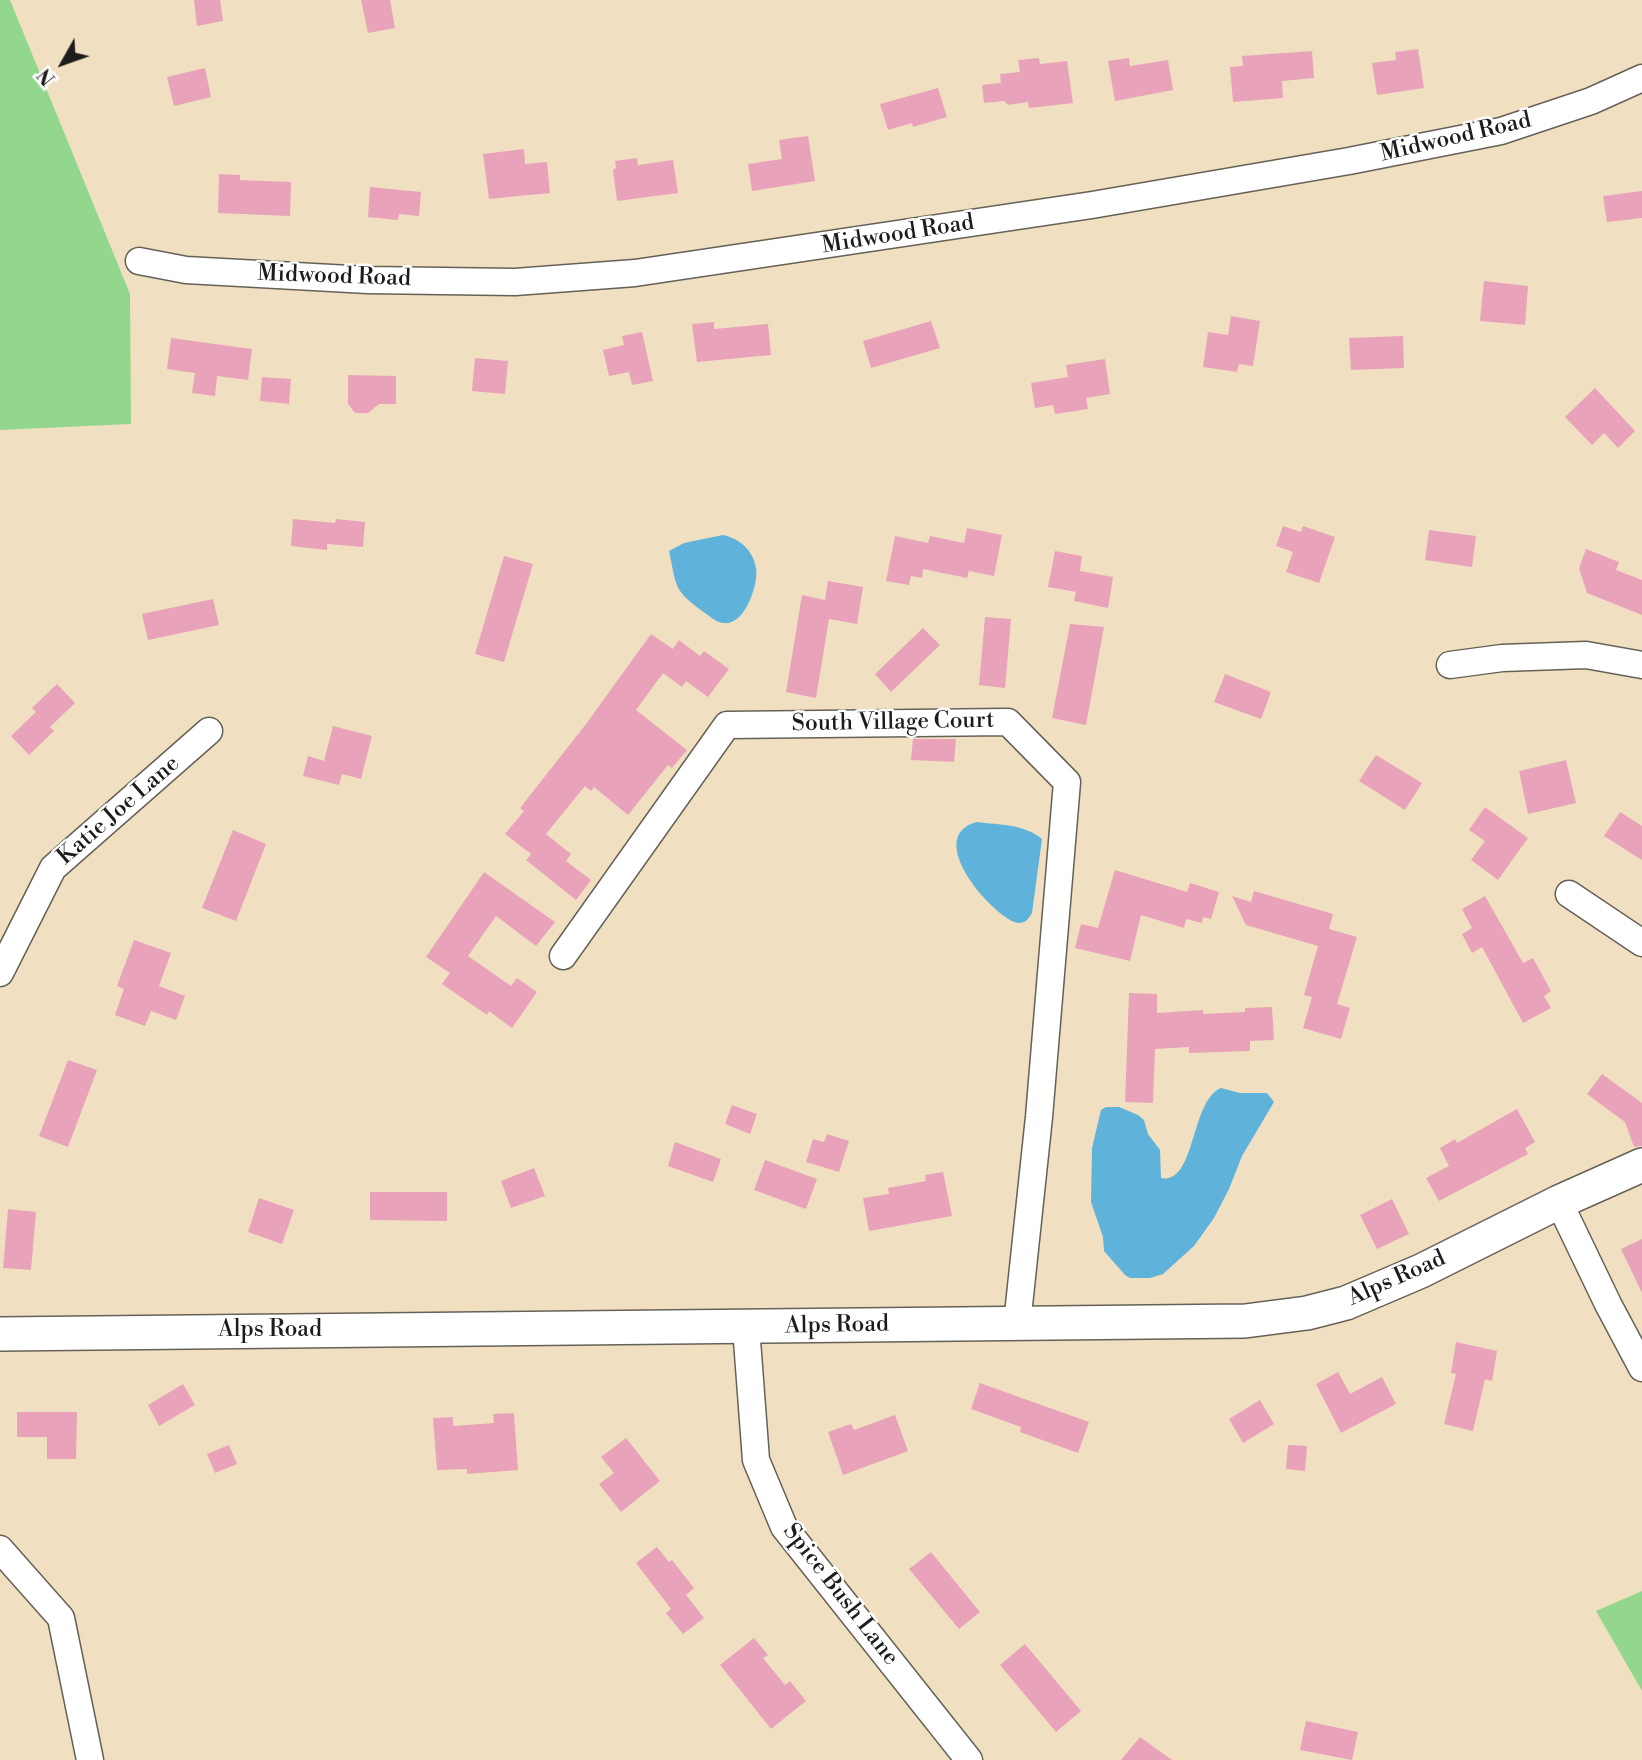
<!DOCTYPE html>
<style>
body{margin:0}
#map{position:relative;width:1642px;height:1760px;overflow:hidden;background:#f0e0c1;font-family:"Libre Bodoni",serif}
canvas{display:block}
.north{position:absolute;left:28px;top:28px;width:70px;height:70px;-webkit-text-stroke:5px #fff;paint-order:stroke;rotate:230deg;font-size:19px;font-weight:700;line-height:28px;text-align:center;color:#1c1c1c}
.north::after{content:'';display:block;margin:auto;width:24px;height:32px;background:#1c1c1c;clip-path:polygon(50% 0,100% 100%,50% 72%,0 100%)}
</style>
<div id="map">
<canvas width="1642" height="1760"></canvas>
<div class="north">N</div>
</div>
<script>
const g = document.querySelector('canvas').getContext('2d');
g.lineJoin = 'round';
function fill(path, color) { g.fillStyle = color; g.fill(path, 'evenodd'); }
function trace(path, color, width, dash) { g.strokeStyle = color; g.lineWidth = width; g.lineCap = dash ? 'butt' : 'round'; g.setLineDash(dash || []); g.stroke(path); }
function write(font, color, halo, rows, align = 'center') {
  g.font = font + ' "Libre Bodoni",serif'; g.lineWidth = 5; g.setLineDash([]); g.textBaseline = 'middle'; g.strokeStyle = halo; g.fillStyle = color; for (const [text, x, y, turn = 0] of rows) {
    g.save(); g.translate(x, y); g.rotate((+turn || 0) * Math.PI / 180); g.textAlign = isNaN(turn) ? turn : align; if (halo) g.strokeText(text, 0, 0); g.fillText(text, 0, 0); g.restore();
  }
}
fill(new Path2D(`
 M0,0h10l120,294 1,130 -131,6z
 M1642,1591v100l-46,-80z`), '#93d68e');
fill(new Path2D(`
 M723,535c17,4 30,15 33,33 3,15 -11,58 -32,55 -7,0 -13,-6 -19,-10 -32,-23 -28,-25 -36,-62l15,-8z
 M977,822c23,3 47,2 65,17l-10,74c-3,5 -5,9 -12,10 -20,2 -101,-86 -43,-101z
 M1221,1088l19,5h27l7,9 -32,54 -13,33 -15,29 -20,28 -31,28 -13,4h-20l-5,-3 -21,-24 -1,-14 -12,-35 1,-54 9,-38 5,-3h13l19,8 6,5 4,14 12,16 1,28c35,7 29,-77 60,-90z`), '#5fb2da');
fill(new Path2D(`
 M194,0h26l3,21 -26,5z
 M361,0h29l5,28 -27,5z
 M1418,49l6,39 -47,7 -5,-32 24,-3 -1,-8z
 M1312,51l2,27 -32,3 1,17 -50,4 -3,-35 13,-1 -1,-10z
 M1039,58l1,6 27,-3 6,42 -44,5 -1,-6 -20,3 -4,-4 -20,2 -2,-18 19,-2 -1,-9 20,-2 -2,-12z
 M1129,58l1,8 38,-6 5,30 -58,11 -7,-40z
 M205,68l6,29 -37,9 -7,-29z
 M938,88l9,29 -34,10 -1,-4 -24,7 -8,-26z
 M808,136l7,45 -63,10 -4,-27 34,-5 -3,-19z
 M524,149l1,15 22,-2 3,31 -61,6 -6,-45z
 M637,158l1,7 35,-5 5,33 -61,8 -4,-31 3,-2 -1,-7z
 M219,174l21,1v5l51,2 -1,34 -72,-3z
 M370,187l51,5 -2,24 -20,-2 -1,6 -30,-3z
 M1642,191v27l-35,4 -4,-26z
 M1484,281l44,5 -3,39 -45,-4z
 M1231,316l29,5 -7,45 -14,-2 -2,8 -34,-5 5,-35 20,3z
 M931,321l9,27 -69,20 -8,-27z
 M714,322v7l54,-5 3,31 -74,7 -5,-38z
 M642,332l11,49 -21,4 -3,-13 -20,4 -6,-26 21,-5 -2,-9z
 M1403,336l1,32 -53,2 -2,-32z
 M171,338l81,11 -4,31 -31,-4 -2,20 -23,-3 3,-20 -28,-4z
 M475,358l33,3 -3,33 -33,-3z
 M1105,359l5,35 -24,4 2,11 -33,5 -2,-9 -18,3 -4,-25 37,-6 -2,-12z
 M348,375l48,1v28h-17l-11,9h-13l-7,-9z
 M262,377l29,2 -2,25 -29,-3z
 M1595,388l40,43 -17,17 -14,-15 -12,12 -27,-28z
 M293,519l42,4 1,-4 29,3 -2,25 -36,-3v6l-36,-4z
 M1283,526l18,6 2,-6 32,11 -16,46 -33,-11 7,-20 -17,-6z
 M967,528l35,7 -8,41 -25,-5 -2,7 -44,-9 -1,9 -11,-2 -2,9 -23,-4 9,-45 33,7 2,-7 34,7z
 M1429,530l47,6 -4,31 -47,-7z
 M1586,549l33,13 -3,8 26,10v35l-55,-22 -8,-25z
 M1055,551l27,5 -2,15 33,6 -5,31 -34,-7 2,-9 -28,-5z
 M504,556l29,8 -29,98 -29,-8z
 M828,581l35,6 -6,37 -28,-5 -13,79 -30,-6 16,-97 23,5z
 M213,599l6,26 -71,15 -6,-26z
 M985,617l26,2 -6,69 -26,-3z
 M1070,624l34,3 -18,98 -34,-7z
 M923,628l17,17 -49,47 -16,-18z
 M651,634l22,15 6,-9 21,16 4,-5 25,18 -21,28 -22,-16 -4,6 -19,-14 -27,37 51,40 -15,18 -4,-3 -40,50 -34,-28 -3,4 -6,-5 -39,48 25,20 -5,7 25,19 -15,20 -50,-40 5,-6 -26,-20 19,-23 -4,-3 66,-84z
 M1225,674l46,18 -10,27 -47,-17z
 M57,684l18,19 -25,24 4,4 -25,24 -18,-19 25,-24 -4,-4z
 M333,726l39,10 -11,43 -19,-5 -3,11 -36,-9 5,-20 16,5z
 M913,739h43l-2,23 -43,-2z
 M1376,755l46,28 -17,27 -46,-29z
 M1566,760l10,43 -48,11 -9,-43z
 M1485,807l43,31 -30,42 -27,-20 14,-19 -16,-11z
 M1620,812l22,14v34l-38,-24z
 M233,830l33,14 -30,77 -34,-13z
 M1115,870l72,22 3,-9 29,9 -8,27 -8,-2 -1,6 -16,-4 -2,9 -43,-13 -11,46 -55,-13 6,-24 17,4z
 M484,872l71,50 -19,24 -40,-30 -28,40 43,30 6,-8 20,14 -25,36 -23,-17 -2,4 -45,-31 8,-11 -24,-16z
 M1254,891l79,23 -4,15 28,8 -20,67 13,4 -9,31 -38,-11 9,-31 -8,-2 14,-49 -72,-21 -14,-29 19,6z
 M1485,896l38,67 10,-5 18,33 -7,5 7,12 -28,15 -41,-76 -10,6 -10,-19 10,-6 -10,-19z
 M134,940l37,13 -12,33 26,10 -9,24 -25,-9 -6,15 -30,-11 9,-26 -7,-3z
 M1129,993l28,1v19l46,-3v4l42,-2v-4l27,-1 2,33 -24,1v10l-61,2v-6l-34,2 -2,54 -28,-1z
 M68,1060l29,10 -29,77 -29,-11z
 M1602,1074l40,29v43l-8,1 -9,-25 -38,-28z
 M732,1105l25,9 -7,20 -25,-10z
 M1517,1109l18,33 -10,6 3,6 -89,47 -13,-23 23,-12 -9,-18 15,-9 2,4z
 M827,1134l22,7 -10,31 -33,-10 7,-23 11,3z
 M675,1142l46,17 -8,23 -45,-16z
 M765,1160l52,19 -11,30 -52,-19z
 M534,1168l11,28 -34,12 -10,-27z
 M943,1172l9,44 -83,15 -6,-33 26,-4 -1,-6 38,-7 -1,-6z
 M370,1192h77v29l-77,-1z
 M259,1198l35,12 -12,34 -34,-12z
 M1392,1199l17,35 -32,15 -17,-34z
 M8,1209l28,3 -5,58 -28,-2z
 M1642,1239v54l-21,-44z
 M1456,1342l41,9 -5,30 -7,-2 -12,52 -29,-7 12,-50 -5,-1z
 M1338,1372l12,22 32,-17 14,27 -55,29 -25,-49z
 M980,1383l109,39 -11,31 -58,-21 1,-5 -50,-18z
 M183,1384l12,21 -36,21 -11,-21z
 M1260,1400l14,24 -31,19 -14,-24z
 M17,1412h60l-1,47h-29v-22h-30z
 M514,1413l4,57 -51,4v-5l-30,1 -4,-52 20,-1v9l41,-3 -1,-9z
 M895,1415l13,36 -65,24 -15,-43 23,-8 3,6z
 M626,1438l34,43 -39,31 -22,-28 15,-11 -13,-16z
 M229,1445l8,19 -22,9 -8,-19z
 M1288,1445l19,1 -2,25 -19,-2z
 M657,1547l12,15 3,-2 22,28 -8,7 18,23 -21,16 -17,-21 5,-4 -35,-46z
 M931,1552l49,60 -21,17 -50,-60z
 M754,1638l14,17 -5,3 22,27 5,-4 16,20 -35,28 -51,-64z
 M1025,1644l56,67 -25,21 -56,-67z
 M1306,1721l52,11 -6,28 -52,-10z
 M1140,1737l32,23h-51z`), '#e8a3ba');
const minor = new Path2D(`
 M139,261l47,9 182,10 147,2 120,-9 457,-68 257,-44 152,-30 90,-30 51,-23
 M1450,665l52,-7 84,-3 56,10
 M1569,894l73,49
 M563,956l164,-231 281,-3 59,60 -28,335 -22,207
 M0,973l53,-105 156,-137
 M1559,1202l49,102 34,64
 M746,1327l10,133 28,67 185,233
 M0,1549l61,69 29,142`);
const tertiary = new Path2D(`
 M0,1334l1245,-13 62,-8 39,-10 75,-32 138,-69 83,-37`);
trace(minor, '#666156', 29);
trace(tertiary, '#666156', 36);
trace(minor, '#fff', 26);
trace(tertiary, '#fff', 33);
write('23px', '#1c1c1c', '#fff', [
 ["Midwood Road",1456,138,-13],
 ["Midwood Road",898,235,-9],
 ["Midwood Road",334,277,2],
 ["South Village Court",893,723,-1],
 ["Katie Joe Lane",119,811,-41],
 ["Alps Road",1397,1279,-24],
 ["Alps Road",837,1326,-1],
 ["Alps Road",270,1330],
 ["Spice Bush Lane",840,1595,52]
]);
</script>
